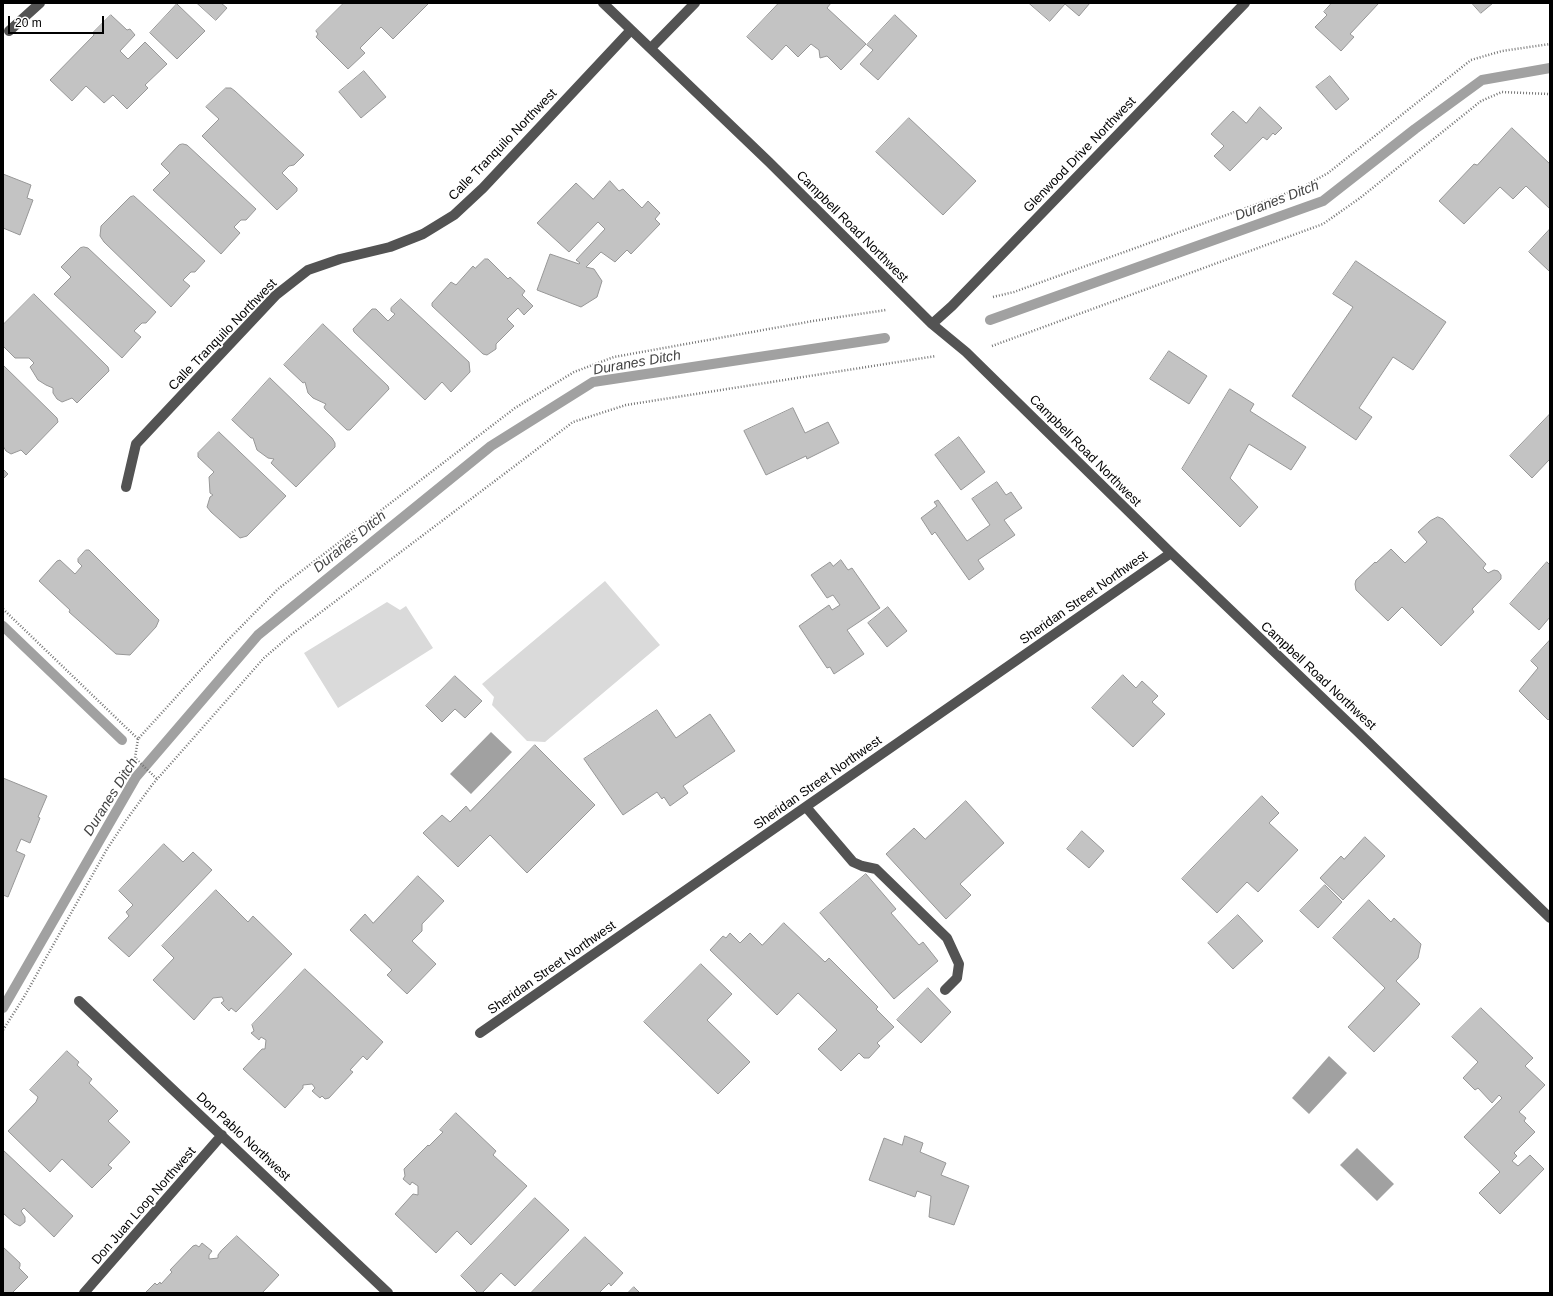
<!DOCTYPE html>
<style>
body{margin:0}
#map{position:relative;width:1553px;height:1296px;overflow:hidden;background:#fff;font-family:Arial,sans-serif}
canvas{display:block}
.frame{position:absolute;inset:0;border:4px solid #000;pointer-events:none}
.scale{position:absolute;left:8px;top:16px;width:96px;height:18px;box-sizing:border-box;border:2px solid #000;border-top:0;padding-left:5px;font-size:12px;line-height:14px;white-space:nowrap;color:#000;-webkit-text-stroke:3px #fff;paint-order:stroke}
</style>
<div id="map">
<canvas width="1553" height="1296"></canvas>
<div class="frame"></div>
<div class="scale">20 m</div>
</div>
<script>
const g = document.querySelector('canvas').getContext('2d');
g.lineJoin = 'round';
function fill(path, color) { g.fillStyle = color; g.fill(path, 'evenodd'); }
function trace(path, color, width, dash) { g.strokeStyle = color; g.lineWidth = width; g.lineCap = dash ? 'butt' : 'round'; g.setLineDash(dash || []); g.stroke(path); }
function write(font, color, halo, rows, align = 'center') {
  g.font = font + ' Arial,sans-serif'; g.lineWidth = 3.5; g.setLineDash([]); g.textBaseline = 'middle'; g.strokeStyle = halo; g.fillStyle = color; for (const [text, x, y, turn = 0] of rows) {
    g.save(); g.translate(x, y); g.rotate((+turn || 0) * Math.PI / 180); g.textAlign = isNaN(turn) ? turn : align; if (halo) g.strokeText(text, 0, 0); g.fillText(text, 0, 0); g.restore();
  }
}
fill(new Path2D(`
 M605,581l55,64 -115,97 -18,-1 -35,-36 2,-8 -12,-13z
 M387,602l13,8 6,-4 27,42 -95,60 -34,-55z`), '#dadada');
fill(new Path2D(`
 M491,732l21,20 -41,42 -21,-20z
 M1329,1056l18,17 -38,41 -17,-16z
 M1357,1148l37,36 -17,17 -37,-36z`), '#a1a1a1');
trace(new Path2D(`
 M990,320l333,-119 92,-72 67,-49 68,-12
 M3,626l119,114
 M3,1008l133,-231 122,-142 233,-189 102,-64 292,-44`), '#a1a1a1', 10);
const building = new Path2D(`
 M197,3h24l6,5 -11,12z
 M344,3h85l-36,36 -12,-12 -21,21 5,5 -17,16 -32,-32 2,-3 -2,-3z
 M779,3h52l-4,5 39,36 -25,26 -14,-14 -7,2 -1,-8 -8,-6 -13,13 -12,-12 -14,15 -25,-23z
 M1029,3h61l-11,13 -14,-12 -15,17z
 M1332,3h47l-29,31 4,3 -13,14 -26,-24 12,-12 -3,-3z
 M1472,3h21l-12,10z
 M177,4l28,27 -28,28 -27,-26z
 M111,15l16,15 3,-1 5,6 -15,16 8,8 17,-17 22,22 -22,21 3,3 -21,21 -14,-14 -9,8 -18,-17 -14,15 -22,-21 44,-45 -1,-2z
 M895,15l22,21 -39,44 -18,-16 13,-14 -6,-5z
 M364,71l22,26 -25,21 -22,-26z
 M1330,76l19,23 -13,11 -20,-23z
 M226,88h5l4,3 69,64 -10,10 -5,1 -7,7 15,15v3l-20,19 -75,-74 17,-17 -13,-12z
 M1260,107l22,21 -7,7 -2,-2 -6,7 -4,-3 -33,34 -16,-15 10,-10 -13,-12 22,-23 13,12z
 M909,118l67,63 -33,34 -67,-63z
 M1512,128l38,36v45l-24,-23 -13,13 -13,-12 -36,37 -25,-23 35,-37 3,1z
 M183,144l4,1 69,64 -10,11h-5l-7,7 6,6 -19,21 -68,-64 17,-17 -9,-9 18,-19z
 M3,174l28,11 -4,13 6,2 -13,35 -17,-7z
 M610,181l9,10 4,-2 19,19 6,-7 12,12 -5,6 5,5 -29,30 -4,-4 -12,12 -14,-10 -15,15 8,2 8,12 -5,16 -16,10 -44,-17 13,-36 29,10 1,-1 -4,-3 29,-31 -7,-7 -29,30 -32,-29 39,-40 17,16z
 M134,196l71,65 -10,11h-4l-8,8 7,6 -19,21 -67,-65 -4,-6 1,-10 29,-29z
 M1550,229v41l-1,1 -20,-19z
 M84,247l4,1 68,64 -10,11h-4l-8,8 7,6 -19,21 -68,-64 17,-17 -10,-10 19,-19z
 M485,259h3l20,20 2,-2 15,14 -3,4 11,11 -9,9 -6,-7 -11,11 7,7 -18,18v5l-9,6 -4,-1 -51,-48v-3l19,-21 5,3 17,-19 2,2z
 M1356,261l90,61 -33,48 -20,-13 -34,51 13,9 -16,23 -64,-44 61,-89 -20,-13z
 M34,294l74,73 1,4 -32,32 -5,-5 -10,4 -5,-3 -4,-6v-5l-7,-3 -8,-5 -8,-13 4,-4 -5,-5h-14l-12,-12v-21z
 M401,299l68,63 1,10 -19,20 -9,-10 -17,18 -71,-68 -1,-3 19,-20h4l12,12 7,-7 -4,-3v-3z
 M323,324l65,62 1,3 -39,41h-3l-22,-21 -1,-2 2,-3 -13,-6 -5,-5 -3,-11 -2,1 -19,-18z
 M1169,351l38,25 -18,28 -39,-25z
 M3,365l54,53 1,4 -32,33 -5,-5 -10,4 -5,-3 -3,-5z
 M270,378l62,60 3,5v4l-39,40 -24,-23 -1,-1 3,-4 -6,-1 -11,-8 -4,-12h-2l-19,-18z
 M1230,389l24,15 -4,7 56,36 -15,23 -42,-26 -19,34 28,29 -18,20 -58,-58z
 M793,408l12,25 23,-11 11,21 -32,16 -1,-3 -40,19 -22,-44z
 M1550,414v46h-1l-17,18 -22,-22z
 M219,432l67,64 -39,40 -7,2 -29,-26 -4,-5 3,-10 3,-2 -3,-2 -1,-16 5,-5 -16,-15v-4z
 M959,437l26,35 -24,18 -26,-35z
 M3,469l5,5 -5,5z
 M997,482l9,13 5,-3 11,16 -18,12 11,15 -37,25 6,9 -15,11 -34,-48 -3,3 -11,-17 16,-12 -3,-4 4,-2 29,41 23,-16 -18,-26z
 M1438,517l5,2 43,45 -3,4 5,5 6,-3 4,1 3,4v4l-29,30 2,3 -33,34 -39,-39 -14,14 -32,-31 -1,-6 1,-4 19,-18 1,1 15,-14 14,14 22,-21 -9,-10 12,-11z
 M86,550h3l70,70 -3,7 -26,28 -14,-1 -47,-42 1,-2 -31,-29 18,-20 3,-1 15,14 7,-8 -4,-4v-3z
 M841,560l7,10 4,-2 28,40 -33,22 17,24 -30,20 -4,-7 -3,1 -28,-42 30,-21 3,5 8,-5 -7,-10 -6,3 -16,-23 19,-13 3,4z
 M1547,562l3,3v52l-11,13 -29,-26z
 M888,607l19,24 -20,16 -19,-24z
 M1550,640v78l-2,2 -29,-29 19,-23 -7,-7z
 M1123,675l13,13 6,-7 16,15 -6,6 13,12 -32,33 -41,-39z
 M455,676l27,25 -17,17 -10,-9 -13,13 -16,-16z
 M657,710l19,28 34,-24 25,37 -52,35 5,7 -18,13 -6,-9 -2,2 -5,-7 -34,23 -39,-56z
 M535,745l60,60 -68,68 -37,-38 -32,32 -35,-34 19,-18 8,7 16,-16 4,5z
 M3,778l44,18 -9,21 2,1 -10,25 -9,-4 -5,12 9,4 -17,42 -5,-2z
 M1262,796l17,17 -10,10 29,27 -40,42 -11,-10 -30,31 -35,-34z
 M966,801l38,42 -44,41 11,11 -25,24 -60,-65 28,-26 11,11z
 M1082,831l22,20 -15,17 -22,-19z
 M1365,837l20,19 -42,44 -23,-22 21,-22 3,3z
 M164,844l19,18 10,-10 19,18 -83,87 -21,-19 21,-22 -3,-4 7,-7 -14,-14z
 M866,874l30,35 -5,4 28,32 4,-3 15,19 -44,38 -74,-86z
 M418,876l26,25 -22,23v7l-10,10 24,23 -29,30 -20,-19 5,-5 -42,-40 15,-16 8,9z
 M1325,885l17,17 -24,26 -18,-17z
 M216,890l32,32 5,-6 39,38 -56,58 -5,-4 -2,3 -8,-8 3,-2 -2,-4 -9,1 -19,22 -41,-40 21,-22 -12,-12z
 M1369,900l22,22 3,-4 27,26 -3,14 -22,23 24,23 -46,48 -26,-25 37,-39 -52,-50z
 M1238,915l25,26 -30,28 -25,-26z
 M784,923l41,39 4,-4 49,49 -2,2 18,18 -17,16 3,3 -11,12h-5l-5,-5 -18,18 -23,-22 19,-19 -39,-37 -21,22 -67,-65 13,-14 3,2 4,-5 10,10 10,-10 12,12z
 M701,964l31,30 -25,26 43,42 -32,32 -74,-72z
 M305,969l78,73 -16,18 -4,-4 -13,14 3,2 -24,26 -4,1 -3,-3 -2,2 -8,-7 3,-3 -3,-4 -9,1v3l-18,20 -42,-39 19,-20h3l1,-9 -5,-3 -2,3 -8,-7 3,-2 -2,-6z
 M928,988l23,24 -30,31 -24,-23z
 M1481,1008l52,50 -8,8 20,19 -26,27 7,6 -2,3 11,11 -21,21 3,3 -5,5 6,5 12,-11 14,14 -44,45 -21,-21 21,-21 -36,-35 38,-39 -3,-3 -7,8 -14,-15 -3,2 -12,-12 15,-16 -26,-25z
 M67,1051l12,11 -2,3 15,14 -3,4 29,28 -10,10 22,21 -22,23 4,3 -20,20 -30,-29 -12,13 -42,-41 28,-29 2,-5 -8,-7z
 M456,1113l40,38 -3,4 34,31 -56,59 -14,-14 -21,22 -41,-39 18,-20 5,1v-9l-6,-4 -2,3 -7,-6 2,-3 -1,-7 24,-24 1,1 14,-14 -3,-2z
 M905,1136l18,7 -3,9 26,11 -5,12 28,11 -15,39 -25,-8 2,-21 -14,-5 -2,6 -46,-17 15,-42 18,7z
 M3,1150l70,66 -19,21 -30,-29 -3,3 4,6v5l-5,4 -6,-3 -11,-10z
 M535,1198l34,32 -54,56 -14,-13 -19,20h-4l-17,-17z
 M237,1236l42,39 -17,18h-117l10,-10 2,2 3,-3 1,2 11,-12 -2,-2 23,-24 3,-1 3,2 3,-4 10,8 -3,4v4l9,-1v-3l3,-4z
 M585,1237l38,36 -12,13 -2,-3 -10,10h-68z
 M3,1247l17,16v3l-1,2 9,9 -16,16h-9z
 M634,1287l6,6h-12z`);
fill(building, '#c3c3c3');
trace(building, '#979797', 1);
trace(new Path2D(`
 M993,297l21,-5 287,-104 27,-15 143,-113 31,-9 48,-7
 M992,346l331,-122 37,-26 121,-97 21,-9 48,2
 M3,609l135,130 89,-98 51,-52 237,-181 59,-36 40,-15 199,-36 73,-11
 M138,739l-3,19 22,21
 M3,1030l21,-33 83,-148 20,-30 25,-34 112,-127 28,-24 281,-212 53,-17 310,-49`), '#757575', 2.5, [1, 2]);
trace(new Path2D(`
 M603,3l166,159 163,162 34,28 205,201 186,178 193,187
 M9,31l31,-28
 M651,48l44,-45
 M932,324l20,-18 293,-303
 M126,487l10,-43 140,-149 32,-25 32,-11 50,-12 33,-13 31,-19 29,-27 148,-158
 M806,807l47,55 9,4 14,3 71,69 12,26 -2,14 -12,12
 M79,1001l309,292
 M480,1033l691,-480
 M84,1293l138,-158`), '#535353', 10);
write('13px', '#000', '#fff', [
 ["Calle Tranquilo Northwest",503,145,-46],
 ["Glenwood Drive Northwest",1080,155,-46],
 ["Campbell Road Northwest",852,227,45],
 ["Calle Tranquilo Northwest",223,335,-46],
 ["Campbell Road Northwest",1085,451,45],
 ["Sheridan Street Northwest",1084,598,-35],
 ["Campbell Road Northwest",1318,676,43],
 ["Sheridan Street Northwest",818,783,-35],
 ["Sheridan Street Northwest",552,968,-35],
 ["Don Pablo Northwest",243,1137,43],
 ["Don Juan Loop Northwest",144,1206,-49]
]);
write('italic 14px', '#424242', '#fff', [
 ["Duranes Ditch",1277,201,-21],
 ["Duranes Ditch",637,363,-10],
 ["Duranes Ditch",350,542,-39],
 ["Duranes Ditch",111,797,-58]
]);
</script>
